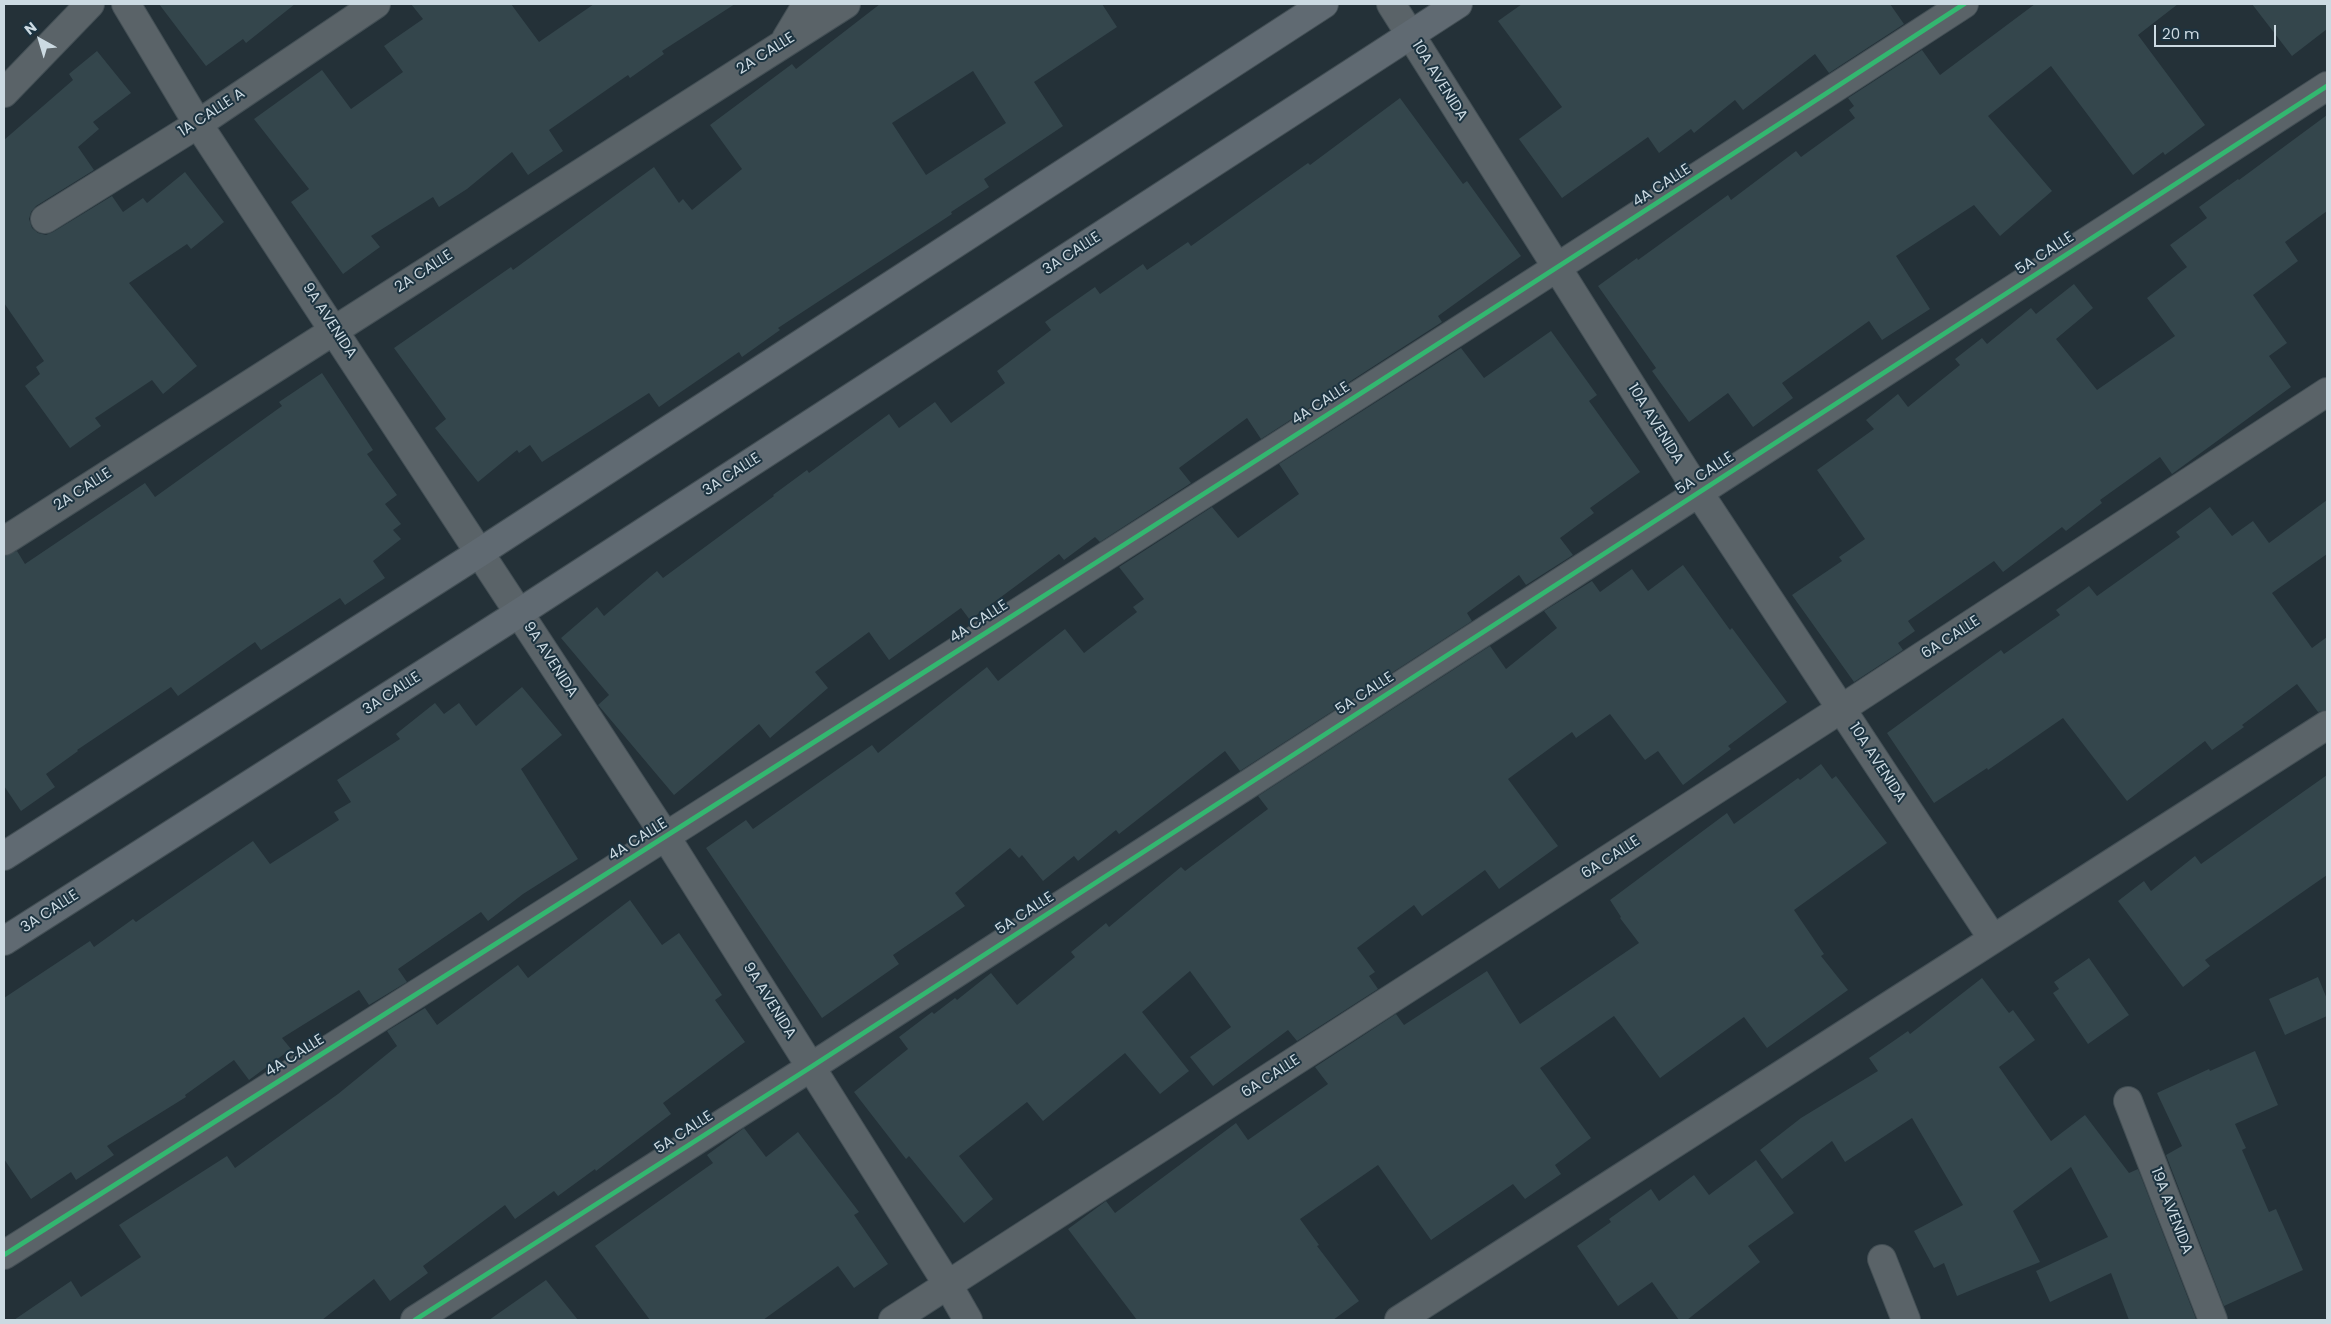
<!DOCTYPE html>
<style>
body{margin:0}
#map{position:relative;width:2331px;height:1324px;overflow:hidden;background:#243138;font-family:Poppins,sans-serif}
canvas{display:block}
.frame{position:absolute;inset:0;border:5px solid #ccdae2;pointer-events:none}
.north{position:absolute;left:15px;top:15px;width:50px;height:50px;-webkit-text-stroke:4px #1c3340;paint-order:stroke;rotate:321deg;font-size:14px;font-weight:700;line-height:20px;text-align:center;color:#ccdae2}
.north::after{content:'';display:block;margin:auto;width:18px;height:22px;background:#ccdae2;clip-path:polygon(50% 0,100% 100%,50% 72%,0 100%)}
.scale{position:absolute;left:2154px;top:25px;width:122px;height:22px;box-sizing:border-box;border:2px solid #ccdae2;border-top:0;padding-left:6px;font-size:15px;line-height:18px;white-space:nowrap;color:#ccdae2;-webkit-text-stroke:4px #1c3340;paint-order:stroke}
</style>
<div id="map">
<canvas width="2331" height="1324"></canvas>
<div class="frame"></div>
<div class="north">N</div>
<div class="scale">20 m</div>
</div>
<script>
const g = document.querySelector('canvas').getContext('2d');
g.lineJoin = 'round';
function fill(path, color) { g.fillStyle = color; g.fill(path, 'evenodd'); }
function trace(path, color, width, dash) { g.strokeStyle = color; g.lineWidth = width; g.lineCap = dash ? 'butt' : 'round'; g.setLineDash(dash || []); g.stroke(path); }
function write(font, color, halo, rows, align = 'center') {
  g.font = font + ' Poppins,sans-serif'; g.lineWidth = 4; g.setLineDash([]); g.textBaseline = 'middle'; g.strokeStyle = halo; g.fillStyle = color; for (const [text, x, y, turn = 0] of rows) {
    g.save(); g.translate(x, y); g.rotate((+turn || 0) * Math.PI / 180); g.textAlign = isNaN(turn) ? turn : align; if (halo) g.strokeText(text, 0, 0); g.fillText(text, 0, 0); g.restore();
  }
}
fill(new Path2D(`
 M159,4h136l-49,39 -3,-4 -37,27z
 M411,4h100l28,38 55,-38h141l-73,47 2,3 -34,24 -2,-3 -79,55 14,21 -35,24 -16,-23 -45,37 -28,18 -6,-10 -62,39 9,11 -37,27 -52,-72 18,-13 -55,-70 68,-49 29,39 52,-37 -19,-26 39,-27z
 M880,4h222l15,23 -83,55 29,44 -79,53 5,8 -38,25 1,2 -174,114 2,2 -38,27 -3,-5 -80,55 -10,-14 -107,69 -12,-17 -11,8 -2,-3 -39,32 -43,-54 11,-9 -52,-71 117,-81 2,3 141,-103 25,36 4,-4 9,11 50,-41 -32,-44 82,-61 4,5zM973,71l33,52 -80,52 -34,-52z
 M1522,4h368l14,20 -75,49 -14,-19 -72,56 -8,-10 -41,33 -3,-4 -32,24 -11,-16 -86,61 -43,-59 43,-32 -64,-86z
 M2035,4h143l-40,31 67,90 -40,30 -2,-3 -30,23 -82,-109 -63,50 64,75 -52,45 -26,-31 -78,51 34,53 -48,31 -13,-19 -87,62 11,15 -40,29 -25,-34 -39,29 -37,-51 4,-3 -58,-82 39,-28 1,2 90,-65 3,5 65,-49 5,6 54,-39 -6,-8 5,-4 -6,-8 74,-48 18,25z
 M2252,4h75v25l-35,27z
 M97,51l34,42 -38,29 6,7 -21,18 16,23 -58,36 -5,6 -2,7 3,9 6,5 8,2 7,-3 59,-36 11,16 20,-14 4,5 38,-31 39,50 -33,27 -4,-5 -58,39 68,83 -34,28 -11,-14 -57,38 6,8 -31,22 -45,-62 15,-12 -4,-7 8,-6 -40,-58v-163l69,-60 -4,-6z
 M1400,98l63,86 4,-3 54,75 -83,60 4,6 -181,117 -14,-21 -68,50 12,15 -91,59 -5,-5 -31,23 -5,-6 -89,66 -9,-12 -72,52 -20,-28 -54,40 13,16 -58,50 -11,-14 -85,71 -75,-89 -1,-1 11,-10 -48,-57 36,-31 7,9 53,-45 6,7 111,-82 -1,-1 34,-25 2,3 80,-59 10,14 36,-26 16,21 54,-40 -8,-12 54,-41 -6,-8 50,-35 5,7 43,-30 4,6 41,-28 3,4 117,-83 2,2z
 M2327,115v96l-42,31 13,19 -45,34 34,48 -18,13 22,31 -119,87 -12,-17 -60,43 2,3 -36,28 -4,-4 -59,45 -9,-11 -86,60 7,10 -17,12 5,7 -49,32 -62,-87 50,-34 -3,-4 26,-18 -48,-69 57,-41 -8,-9 32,-26 10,13 52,-42 -5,-6 27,-21 5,6 44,-36 5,6 38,-30 19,24 -37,31 41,51 78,-54 -28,-38 40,-31 -17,-22 37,-27 -8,-11 39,-28 1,1z
 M1551,331l46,64 -8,6 51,71 -50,36 4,5 -34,25 13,17 -47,30 -7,-10 -52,38 5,8 -232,150 -15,-20 -106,83 -3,-4 -38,31 -4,-5 -31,25 -21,-26 -3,3 -9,-10 -55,45 10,13 -72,49 6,9 -77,54 -116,-170 40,-28 7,9 119,-84 6,8 109,-86 11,14 67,-52 19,24 53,-41 -4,-5 11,-8 -25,-32 93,-60 26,31 61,-44 -20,-30 182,-116 23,30z
 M322,373l51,77 -6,4 30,41 -12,9 16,20 -8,6 8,9 -28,22 12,17 -40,27 -5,-7 -79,52 -6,-8 -77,54 -7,-9 -94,63 1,1 -32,23 9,13 -34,24 -17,-25v-230l13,-5 8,13 120,-81 10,14 127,-91 -3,-4z
 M2327,500v54l-55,39 40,55 15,-11v73l-9,2 -21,-28 -55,41 2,2 -32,23 -7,-9 -78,60 -64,-83 -75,52 -1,-2 -53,35 -47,-70 114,-83 3,4 56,-39 -4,-5 33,-24 8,10 83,-59 -4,-5 34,-25 22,29 21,-15 16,22z
 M1683,565l47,65 2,-2 55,74 -59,44 3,3 -48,36 -25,-34 -13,9 -35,-46 -34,24 -4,-6 -64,47 50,67 -59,43 -14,-19 -63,46 -8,-11 -57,43 18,24 -6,4 9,13 -81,52 -9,-11 -75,56 -23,-29 41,-30 -41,-56 -48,41 47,59 -29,23 -35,-41 -82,68 -16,-19 -68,54 34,43 -29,24 -55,-67 -3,3 -52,-67 54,-43 -9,-12 33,-25 2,2 21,-16 2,2 34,-27 26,32 58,-48 -4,-5 35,-29 3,4 72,-60 4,4 83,-62 -10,-13 232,-150 16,23 51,-41 -13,-17 48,-30 8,11 32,-23 16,22z
 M522,687l40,48 -41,34 57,90 -55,35 -35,27 -7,-9 -83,57 9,13 -38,23 -10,-15 -77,48 9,11 -42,31 -15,-20 -49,35 1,2 -79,49 7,9 -38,25 -5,-8 -40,27 -27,-40v-161l86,-57 4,6 39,-28 3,3 117,-81 17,23 69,-44 -5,-8 17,-10 -14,-22 63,-41 -4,-5 39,-31 9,11 15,-11 17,23z
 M1821,764l11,15 4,-3 51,67 -93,67 30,44 -3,2 27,34 -81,58 -23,-31 -84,61 -46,-62 -74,52 51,70 -36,27 6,9 -36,25 -12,-15 -82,56 -53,-75 -78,54 19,26 -2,1 42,55 -26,19h-196l-69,-91 38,-28 9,12 121,-90 12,17 80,-56 -13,-17 81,-53 8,11 83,-54 33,53 119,-81 -19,-25 1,-1 -11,-17 117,-87 7,11 64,-46 2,2z
 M2327,775v100l-122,85 5,6 -27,21 -65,-86 26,-20 7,10 44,-35 6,8z
 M630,900l32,45 17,-12 43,62 -7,5 30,42 -82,61 8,11 -75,57 -1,-2 -37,27 -4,-5 -39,28 -10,-14 -82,61 5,7 -38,28 -16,-22 -52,41h-308l57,-39 10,16 60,-40 -22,-32 108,-69 8,12 103,-74 59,-48 -10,-15 38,-23 12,17 81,-60 10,13z
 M2089,958l40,57 -41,29 -35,-51 6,-4 -5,-7z
 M2318,977l9,22v17l-42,19 -16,-36z
 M1982,978l27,35 4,-3 22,30 -36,27 52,74 34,-26 44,58 9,-4 58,150 -67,1 -18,-47 -61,29 -14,-31 72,-34 -37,-70 -58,44 27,51 -83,34 -13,-33 -10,5 -20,-37 49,-26 -51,-87 -67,44 -13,-21 -50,38 -22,-29 41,-32 77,-47 -9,-13 39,-27 2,3z
 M2255,1051l23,54 -43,19 11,24 -4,2 27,62 7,-3 27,61 -79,36 -58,-151 16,-9 -25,-53 52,-24 1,2z
 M744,1128l22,29 32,-25 61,80 -5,3 34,49 -34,24 -16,-22 -75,54h-113l-55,-74 118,-83 -6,-8z
 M1756,1160l38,53 -46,33 12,16 -73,58h-8l-27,-38 -34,24 -41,-60 34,-24 -2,-3 42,-30 8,12 35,-26 15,20z
 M546,1280l32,40h-89z`), '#34464c');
const street = new Path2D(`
 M126,4l72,120 468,713 282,448 20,35
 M1391,4l308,489 294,446
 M786,39l21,-35
 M4,93l86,-89
 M45,219l153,-95 178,-120
 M4,541l842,-537
 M2128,1101l85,219
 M4,1255c655,-414 1310,-828 1960,-1251
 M1882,1259l24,61
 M415,1320l396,-253 1516,-981
 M893,1320l948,-611 486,-317
 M1399,1320l928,-595`);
const secondary = new Path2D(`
 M4,856l475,-303 845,-549
 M4,941l515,-328 939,-609`);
trace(street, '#434f55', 30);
trace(secondary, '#434f55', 30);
trace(street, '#5a6368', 28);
trace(secondary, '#606a72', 28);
trace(new Path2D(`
 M4,1255c655,-414 1310,-828 1960,-1251
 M415,1320l396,-253 1516,-981`), '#33b770', 5);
write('15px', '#ccdae2', '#1c3340', [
 ["2A CALLE",766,54,-32],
 ["10A AVENIDA",1439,81,58],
 ["1A CALLE A",212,113,-33],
 ["4A CALLE",1662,186,-33],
 ["3A CALLE",1072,254,-33],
 ["5A CALLE",2045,254,-33],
 ["2A CALLE",424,272,-33],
 ["9A AVENIDA",329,321,57],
 ["4A CALLE",1321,404,-33],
 ["10A AVENIDA",1655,424,58],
 ["5A CALLE",1705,474,-33],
 ["3A CALLE",732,475,-33],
 ["2A CALLE",83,490,-33],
 ["4A CALLE",979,622,-33],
 ["6A CALLE",1951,638,-33],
 ["9A AVENIDA",550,660,57],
 ["3A CALLE",392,694,-33],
 ["5A CALLE",1365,694,-33],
 ["10A AVENIDA",1877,763,57],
 ["4A CALLE",638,840,-32],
 ["6A CALLE",1611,858,-33],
 ["3A CALLE",50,912,-33],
 ["5A CALLE",1025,914,-33],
 ["9A AVENIDA",769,1001,58],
 ["4A CALLE",295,1056,-32],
 ["6A CALLE",1271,1077,-33],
 ["5A CALLE",684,1133,-33],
 ["19A AVENIDA",2171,1211,69]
]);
</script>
